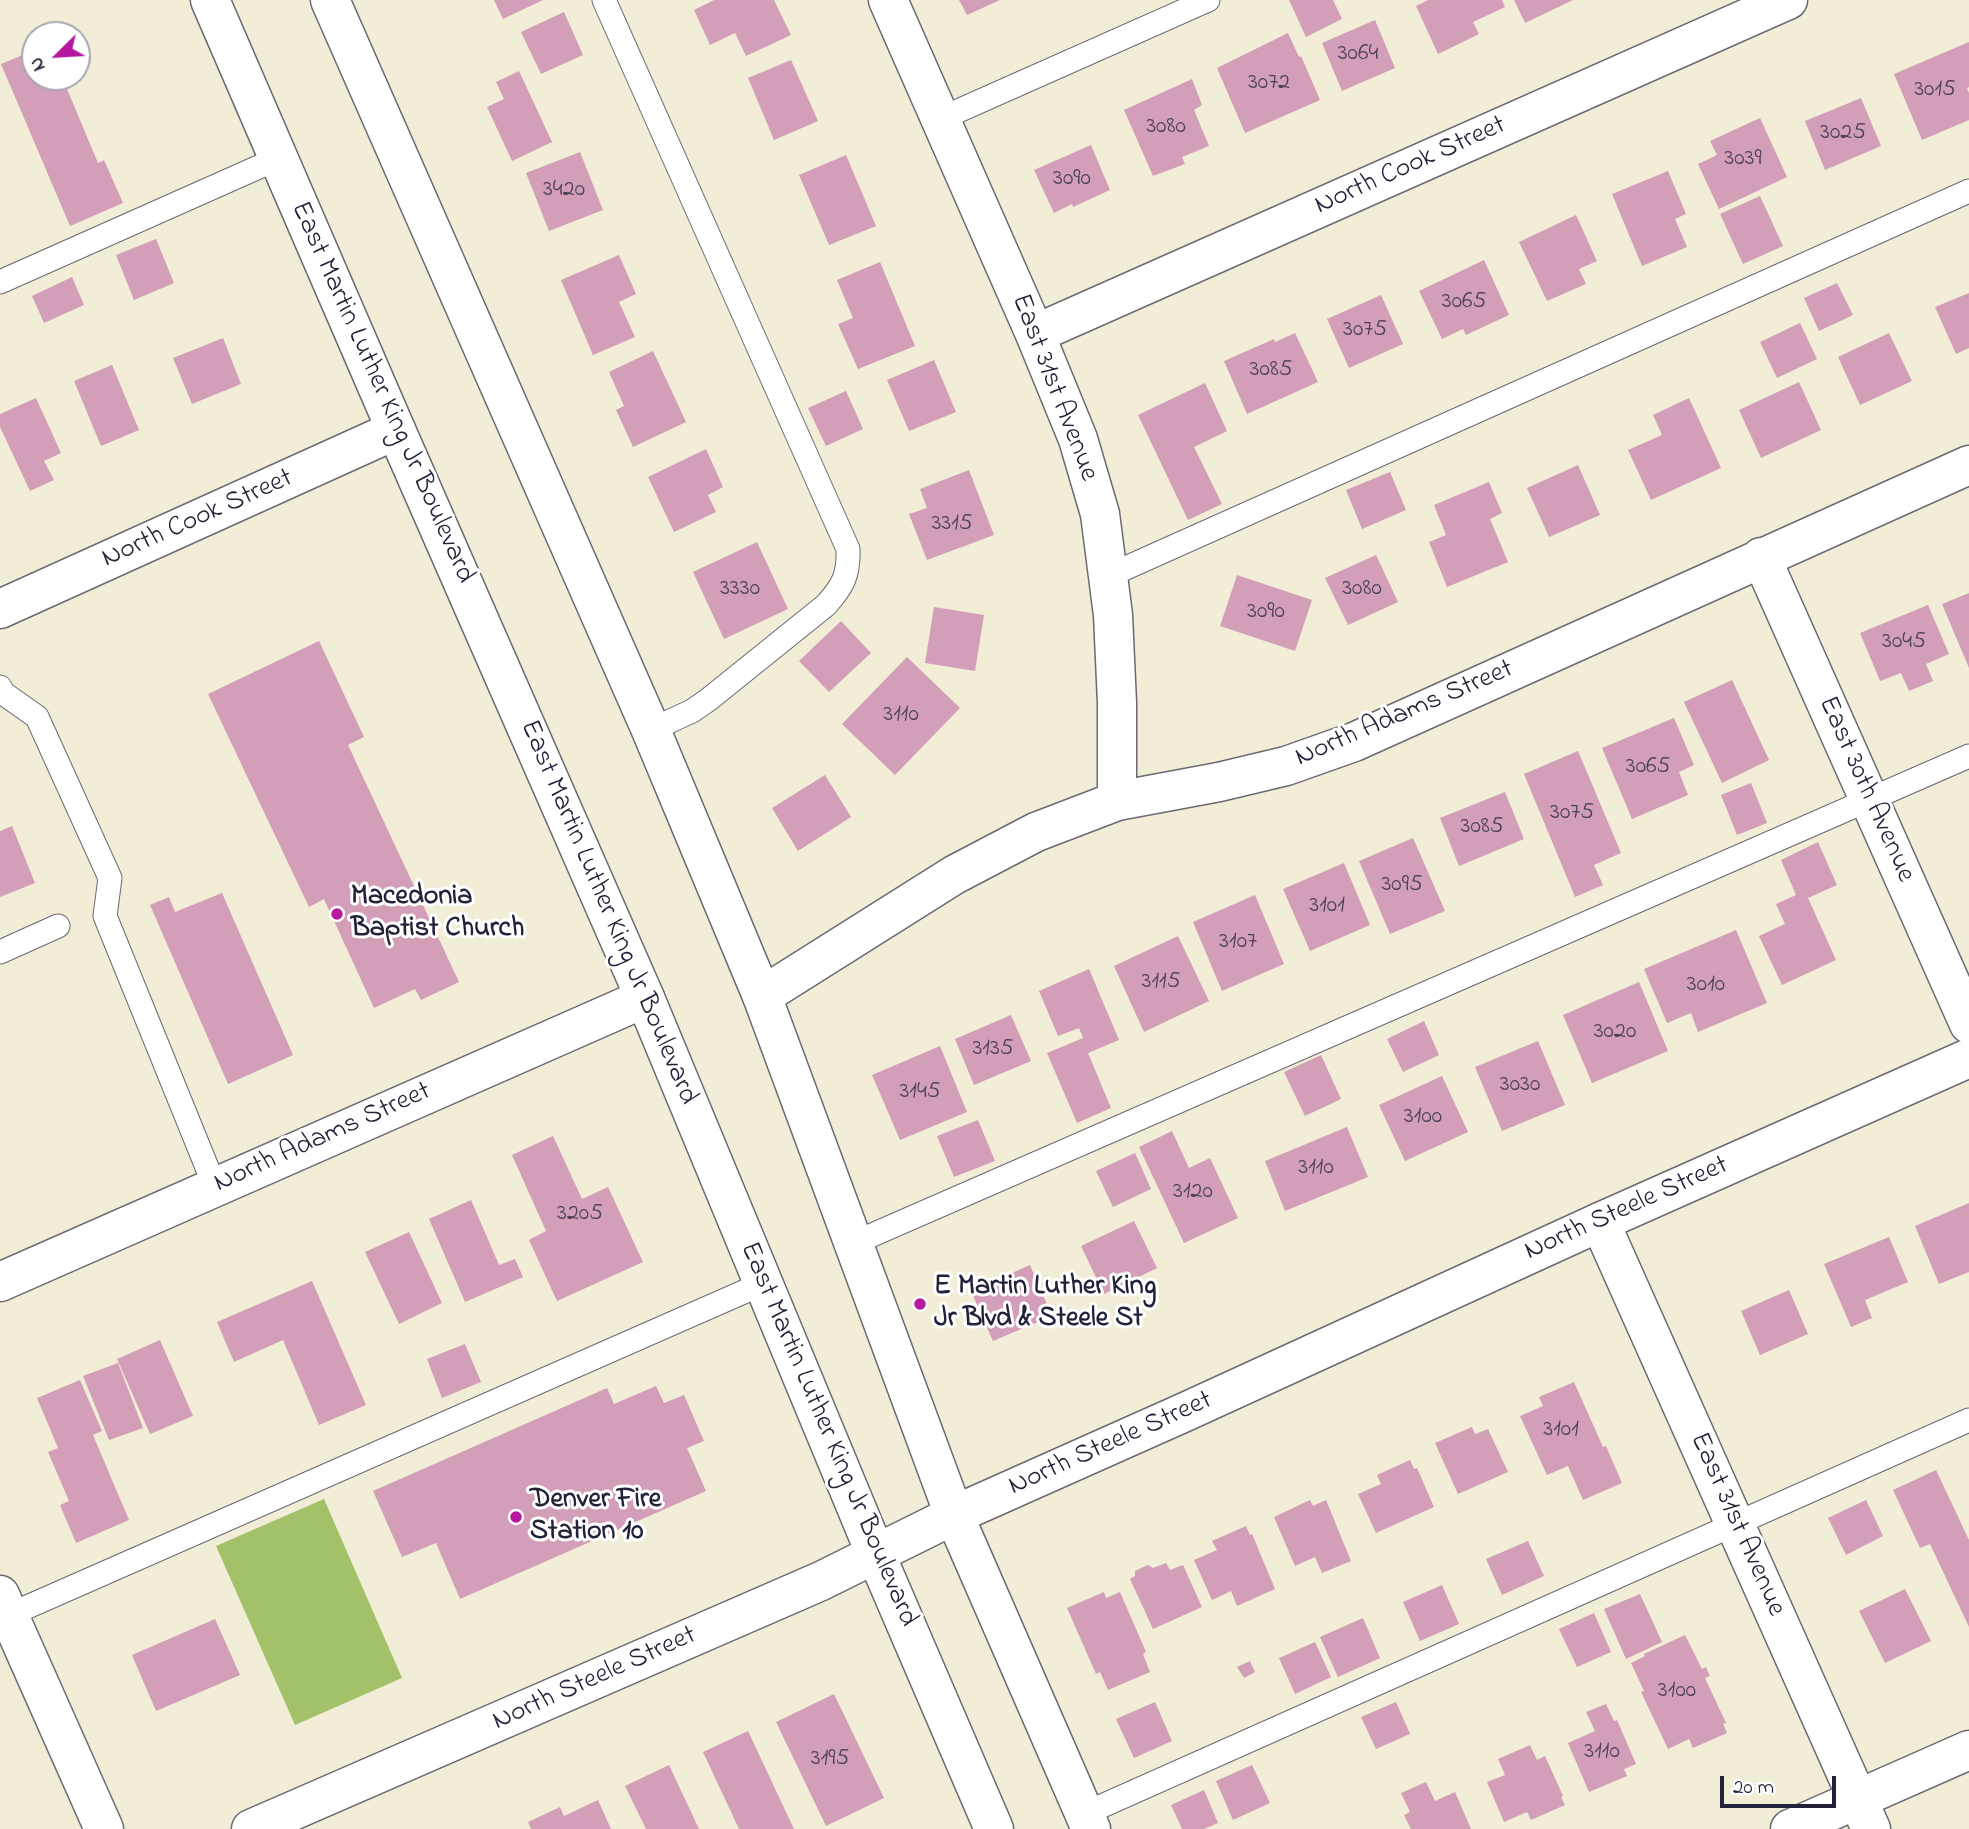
<!DOCTYPE html>
<style>
body{margin:0}
#map{position:relative;width:1969px;height:1829px;overflow:hidden;background:#f2edd7;font-family:"Indie Flower",sans-serif}
canvas{display:block}
.north{position:absolute;left:21px;top:21px;width:70px;height:70px;box-sizing:border-box;background:#fff;border:2px solid #a7a7b1;border-radius:50%;rotate:246deg;font-size:19px;font-weight:700;line-height:28px;text-align:center;color:#22223b}
.north::after{content:'';display:block;margin:auto;width:24px;height:32px;background:#b5179e;clip-path:polygon(50% 0,100% 100%,50% 72%,0 100%)}
.scale{position:absolute;left:1720px;top:1776px;width:116px;height:32px;box-sizing:border-box;border:4px solid #22223b;border-top:0;padding-left:9px;font-size:21px;line-height:24px;white-space:nowrap;color:#22223b;-webkit-text-stroke:5px #fff;paint-order:stroke}
</style>
<div id="map">
<canvas width="1969" height="1829"></canvas>
<div class="north">N</div>
<div class="scale">20 m</div>
</div>
<script>
const g = document.querySelector('canvas').getContext('2d');
g.lineJoin = 'round';
function fill(path, color) { g.fillStyle = color; g.fill(path, 'evenodd'); }
function trace(path, color, width, dash) { g.strokeStyle = color; g.lineWidth = width; g.lineCap = dash ? 'butt' : 'round'; g.setLineDash(dash || []); g.stroke(path); }
function write(font, color, halo, rows, align = 'center') {
  g.font = font + ' "Indie Flower",sans-serif'; g.lineWidth = 6; g.setLineDash([]); g.textBaseline = 'middle'; g.strokeStyle = halo; g.fillStyle = color; for (const [text, x, y, turn = 0] of rows) {
    g.save(); g.translate(x, y); g.rotate((+turn || 0) * Math.PI / 180); g.textAlign = isNaN(turn) ? turn : align; if (halo) g.strokeText(text, 0, 0); g.fillText(text, 0, 0); g.restore();
  }
}
fill(new Path2D(`
 M324,1499l78,179 -107,47 -79,-179z`), '#a2c169');
fill(new Path2D(`
 M494,0h49l-40,19z
 M714,0h60l17,35 -45,21 -11,-23 -25,12 -16,-35z
 M959,0h41l-33,15z
 M1289,0h44l9,19 -36,18z
 M1428,0h74l3,7 -32,15 6,12 -41,20 -22,-48z
 M1514,0h59l-48,23z
 M564,12l19,43 -42,19 -20,-42z
 M1375,20l20,48 -53,23 -20,-48z
 M1288,33l11,24 2,-1 19,44 -75,33 -28,-65z
 M1969,42v45l-2,1 2,5v27l-47,20 -28,-66z
 M35,50v27h27l36,86 6,-3 19,43 -53,23 -69,-162z
 M791,60l27,61 -44,19 -26,-62z
 M519,71l33,71 -40,19 -25,-54 17,-8 -8,-17z
 M1192,79l10,26 -8,5 15,36 -27,11 3,7 -32,12 -29,-66z
 M1861,98l20,48 -56,24 -20,-49z
 M1760,118l27,59 -68,32 -21,-45 19,-9 -7,-14z
 M1091,145l19,45 -37,17 -1,-3 -18,9 -20,-43z
 M580,152l23,58 -54,21 -23,-58z
 M846,155l30,71 -47,19 -30,-70z
 M1668,171l18,43 -11,5 12,28 -45,19 -30,-72z
 M1760,196l23,50 -40,18 -23,-50z
 M1576,215l21,46 -18,8 7,15 -39,17 -28,-59z
 M156,239l18,44 -40,17 -18,-45z
 M619,255l17,39 -17,8 16,35 -42,18 -32,-75z
 M1484,260l25,55 -43,20 -3,-6 -21,10 -23,-48z
 M880,262l35,84 -57,23 -20,-45 15,-6 -16,-38z
 M72,277l12,28 -40,18 -12,-27z
 M1837,283l16,32 -34,16 -15,-33z
 M1969,293v55l-13,6 -21,-47z
 M1381,295l22,49 -54,24 -22,-49z
 M1800,323l17,36 -40,19 -17,-36z
 M1295,333l23,49 -71,32 -23,-53 50,-22 1,3z
 M1889,333l23,48 -52,24 -22,-48z
 M223,338l18,46 -49,20 -19,-46z
 M653,351l33,71 -53,25 -17,-37 8,-4 -15,-34z
 M934,360l22,52 -47,19 -22,-51z
 M112,365l27,65 -38,16 -27,-65z
 M1799,382l22,48 -60,28 -22,-48z
 M1205,383l22,48 -33,16 28,57 -34,16 -50,-105z
 M846,391l17,38 -37,17 -18,-38z
 M36,398l25,55 -17,8 10,19 -24,11 -30,-64v-13z
 M1689,398l32,70 -70,32 -23,-50 34,-15 -9,-20z
 M706,449l17,38 -15,8 8,17 -42,20 -26,-55z
 M1578,465l22,50 -51,22 -22,-49z
 M969,470l25,65 -67,25 -18,-46 18,-6 -7,-19z
 M1390,472l16,38 -44,19 -16,-39z
 M1489,482l13,31 -12,6 18,43 -61,25 -18,-45 17,-7 -12,-30z
 M757,542l31,67 -64,30 -31,-67z
 M1376,555l22,47 -50,23 -23,-47z
 M1237,575l75,25 -17,51 -75,-25z
 M1969,593v75l-27,-64z
 M1928,605l21,49 -23,10 7,17 -24,10 -8,-18 -21,8 -20,-48z
 M934,607l50,8 -9,56 -50,-8z
 M841,621l30,32 -42,39 -30,-31z
 M319,641l45,96 -16,8 111,237 -38,18 -6,-11 -41,19 -50,-109 -15,8 -101,-213z
 M907,657l53,51 -65,67 -53,-51z
 M1732,680l37,80 -47,23 -38,-81z
 M1674,718l20,47 -15,7 9,23 -56,24 -30,-71z
 M1578,751l43,102 -27,12 9,20 -28,12 -51,-123z
 M825,775l26,42 -53,34 -26,-43z
 M1751,783l16,40 -30,12 -16,-40z
 M1505,792l19,47 -65,27 -19,-48z
 M12,826l23,57 -35,14v-66z
 M1413,838l32,73 -55,23 -31,-73z
 M1818,842l19,43 -29,13 28,62 -54,25 -23,-49 26,-12 -9,-20 20,-9 -15,-35z
 M1344,863l26,62 -60,26 -27,-62z
 M222,893l71,162 -65,29 -78,-179 19,-8 6,15z
 M1255,895l29,69 -62,27 -29,-69z
 M1736,930l31,73 -69,29 -7,-19 -24,10 -23,-54z
 M1178,936l31,65 -65,31 -30,-66z
 M1089,969l30,71 -31,13 23,55 -34,15 -30,-70 36,-15 -4,-10 -21,8 -19,-45z
 M1639,982l29,69 -76,32 -29,-68z
 M1011,1015l20,46 -57,24 -19,-46z
 M1424,1021l15,34 -36,17 -16,-33z
 M1538,1041l27,64 -63,26 -27,-64z
 M940,1046l27,66 -67,28 -28,-65z
 M1321,1055l20,44 -36,17 -21,-44z
 M1442,1076l26,56 -63,29 -26,-56z
 M978,1120l17,41 -41,16 -17,-41z
 M1347,1127l21,50 -83,34 -20,-50z
 M1172,1131l17,37 21,-10 28,60 -54,25 -45,-96z
 M553,1136l29,63 26,-12 35,75 -86,39 -28,-61 17,-9 -34,-76z
 M1135,1153l16,36 -38,18 -17,-36z
 M471,1200l28,65 16,-6 8,18 -58,25 -36,-83z
 M1969,1203v69l-30,12 -24,-58z
 M1134,1221l23,47 -53,26 -23,-48z
 M409,1232l33,71 -43,21 -34,-72z
 M1889,1237l19,45 -43,18 7,18 -21,9 -27,-63z
 M1030,1265l22,51 -59,25 -22,-50z
 M312,1281l54,124 -47,20 -36,-85 -49,22 -17,-40z
 M1789,1290l19,44 -48,21 -19,-44z
 M160,1340l33,76 -43,18 -33,-75z
 M465,1344l16,38 -39,16 -15,-39z
 M118,1363l25,65 -34,12 -26,-64z
 M80,1380l22,51 -9,4 36,85 -53,23 -16,-38 9,-4 -21,-49 10,-4 -21,-50z
 M1574,1382l29,65 3,-1 16,37 -39,17 -15,-34 -21,9 -27,-59 23,-10 -4,-9z
 M656,1386l8,17 20,-8 20,46 -17,7 19,43 -246,108 -24,-56 -34,14 -29,-66 234,-103 7,16z
 M1472,1427l3,7 13,-5 20,43 -50,22 -23,-51z
 M1410,1460l4,9 3,-1 17,39 -58,26 -18,-39 23,-10 -4,-9z
 M1936,1470l33,70v87l-39,-83 -10,4 -27,-58z
 M1310,1500l3,6 13,-6 25,61 -29,12 -7,-16 -20,9 -21,-49z
 M1866,1500l17,36 -37,19 -18,-37z
 M1246,1526l4,9 2,-1 23,55 -38,17 -6,-15 -19,9 -18,-40 23,-10 -5,-9z
 M1528,1541l16,35 -42,19 -16,-36z
 M1166,1563l4,7 13,-5 19,42 -49,22 -23,-50 5,-3v-5l13,-6 5,3z
 M1442,1585l17,39 -39,17 -17,-39z
 M1905,1589l26,52 -46,22 -26,-52z
 M1104,1592l2,6 14,-6 26,60 -3,2 7,18 -42,18 -8,-18 -4,2 -29,-66z
 M1640,1594l22,48 -36,17 -22,-50z
 M1594,1613l17,39 -34,15 -18,-38z
 M1363,1618l17,40 -42,19 -18,-40z
 M215,1619l25,56 -84,36 -24,-56z
 M1685,1635l17,34 4,-2 4,9 -5,2 21,45 -3,1 4,9 -34,15 -4,-9 -21,10 -27,-57 3,-1 -13,-28 14,-7 -1,-2z
 M1315,1642l16,35 -36,17 -16,-36z
 M1250,1661l5,11 -11,6 -7,-11z
 M834,1694l50,104 -58,28 -50,-104z
 M1155,1702l17,39 -38,17 -18,-39z
 M1396,1702l14,32 -34,15 -15,-32z
 M1606,1704l8,17 3,-1 19,44 -12,5 3,7 -38,16 -21,-49 27,-12 -9,-19z
 M748,1731l46,98h-55l-36,-77z
 M1530,1745l7,15 8,-4 18,40 -2,1 4,8 -34,15 -4,-8 -23,10 -17,-40 18,-7 -7,-16z
 M669,1765l30,64h-53l-21,-43z
 M1252,1765l18,38 -37,17 -17,-39z
 M1426,1782l9,19 20,-9 16,37h-60l-7,-14 6,-3 -9,-19z
 M1204,1790l14,33 -14,6h-22l-11,-24z
 M598,1800l13,29h-80l-3,-7 32,-15 4,9z`), '#d39eb8');
const lane = new Path2D(`
 M604,0l244,549c1,26 -5,37 -22,56l-118,95 -16,11 -41,19
 M940,119l268,-119
 M0,282l279,-124
 M1108,576l861,-385
 M0,687l3,6 34,24 73,161 -5,38 110,271
 M0,952l58,-26
 M854,1243l1115,-487
 M0,1619l764,-336
 M1084,1814l885,-394`);
const street = new Path2D(`
 M888,0l147,334 43,105 22,75 13,101 4,88v98
 M1035,334l753,-334
 M1761,557l208,467
 M0,609l396,-179
 M762,996l192,-121 82,-43 81,-31 102,-19 67,-16 68,-24 615,-277
 M1600,1222l271,607
 M0,1282l645,-284
 M0,1595l104,234
 M1790,1829l179,-79`);
const secondary = new Path2D(`
 M210,0l186,430 249,568 231,557 118,274
 M330,0l321,730 111,266 192,519 137,314
 M251,1829l570,-248 133,-66 231,-103 415,-190 369,-164`);
trace(lane, '#6b6972', 25);
trace(street, '#6b6972', 41);
trace(secondary, '#6b6972', 41);
trace(lane, '#fff', 23);
trace(street, '#fff', 38);
trace(secondary, '#fff', 38);
for (const [x, y, r, color] of [
 [337,914,7,"#b5179e"],
 [920,1304,7,"#b5179e"],
 [516,1517,7,"#b5179e"]
]) { const dot = new Path2D(); dot.arc(x, y, r, 0, 2 * Math.PI); g.fillStyle = color; g.fill(dot); trace(dot, '#fff', 2.5); }
write('24px', '#4e415a', null, [
 ["3064",1358,55],
 ["3072",1269,84],
 ["3015",1935,91],
 ["3080",1166,128],
 ["3025",1843,134],
 ["3039",1743,160],
 ["3090",1072,180],
 ["3420",564,191],
 ["3065",1464,303],
 ["3075",1365,331],
 ["3085",1271,371],
 ["3315",952,525],
 ["3330",740,590],
 ["3080",1362,590],
 ["3090",1266,613],
 ["3045",1904,643],
 ["3110",901,716],
 ["3065",1648,768],
 ["3075",1572,814],
 ["3085",1482,828],
 ["3095",1402,886],
 ["3101",1327,907],
 ["3107",1238,943],
 ["3115",1161,983],
 ["3010",1706,986],
 ["3020",1615,1033],
 ["3135",993,1050],
 ["3030",1520,1086],
 ["3145",920,1093],
 ["3100",1423,1118],
 ["3110",1316,1169],
 ["3120",1193,1193],
 ["3205",580,1215],
 ["3101",1561,1431],
 ["3100",1677,1692],
 ["3110",1602,1753],
 ["3195",830,1760]
]);
write('28px', '#22223b', '#fff', [
 ["North Cook Street",1411,167,-24],
 ["East 31st Avenue",1053,388,69],
 ["East Martin Luther King Jr Boulevard",381,393,66],
 ["North Cook Street",198,520,-24],
 ["North Adams Street",1405,715,-23],
 ["East 30th Avenue",1865,790,66],
 ["East Martin Luther King Jr Boulevard",607,913,67],
 ["North Adams Street",323,1139,-24],
 ["North Steele Street",1627,1210,-24],
 ["East Martin Luther King Jr Boulevard",827,1435,67],
 ["North Steele Street",1111,1445,-24],
 ["East 31st Avenue",1736,1525,66],
 ["North Steele Street",595,1680,-24]
]);
write('bold 28px', '#22223b', '#fff', [
 ["Macedonia",351,898],
 ["Baptist Church",351,930],
 ["E Martin Luther King",934,1288],
 ["Jr Blvd & Steele St",934,1320],
 ["Denver Fire",530,1501],
 ["Station 10",530,1533]
], 'left');
</script>
